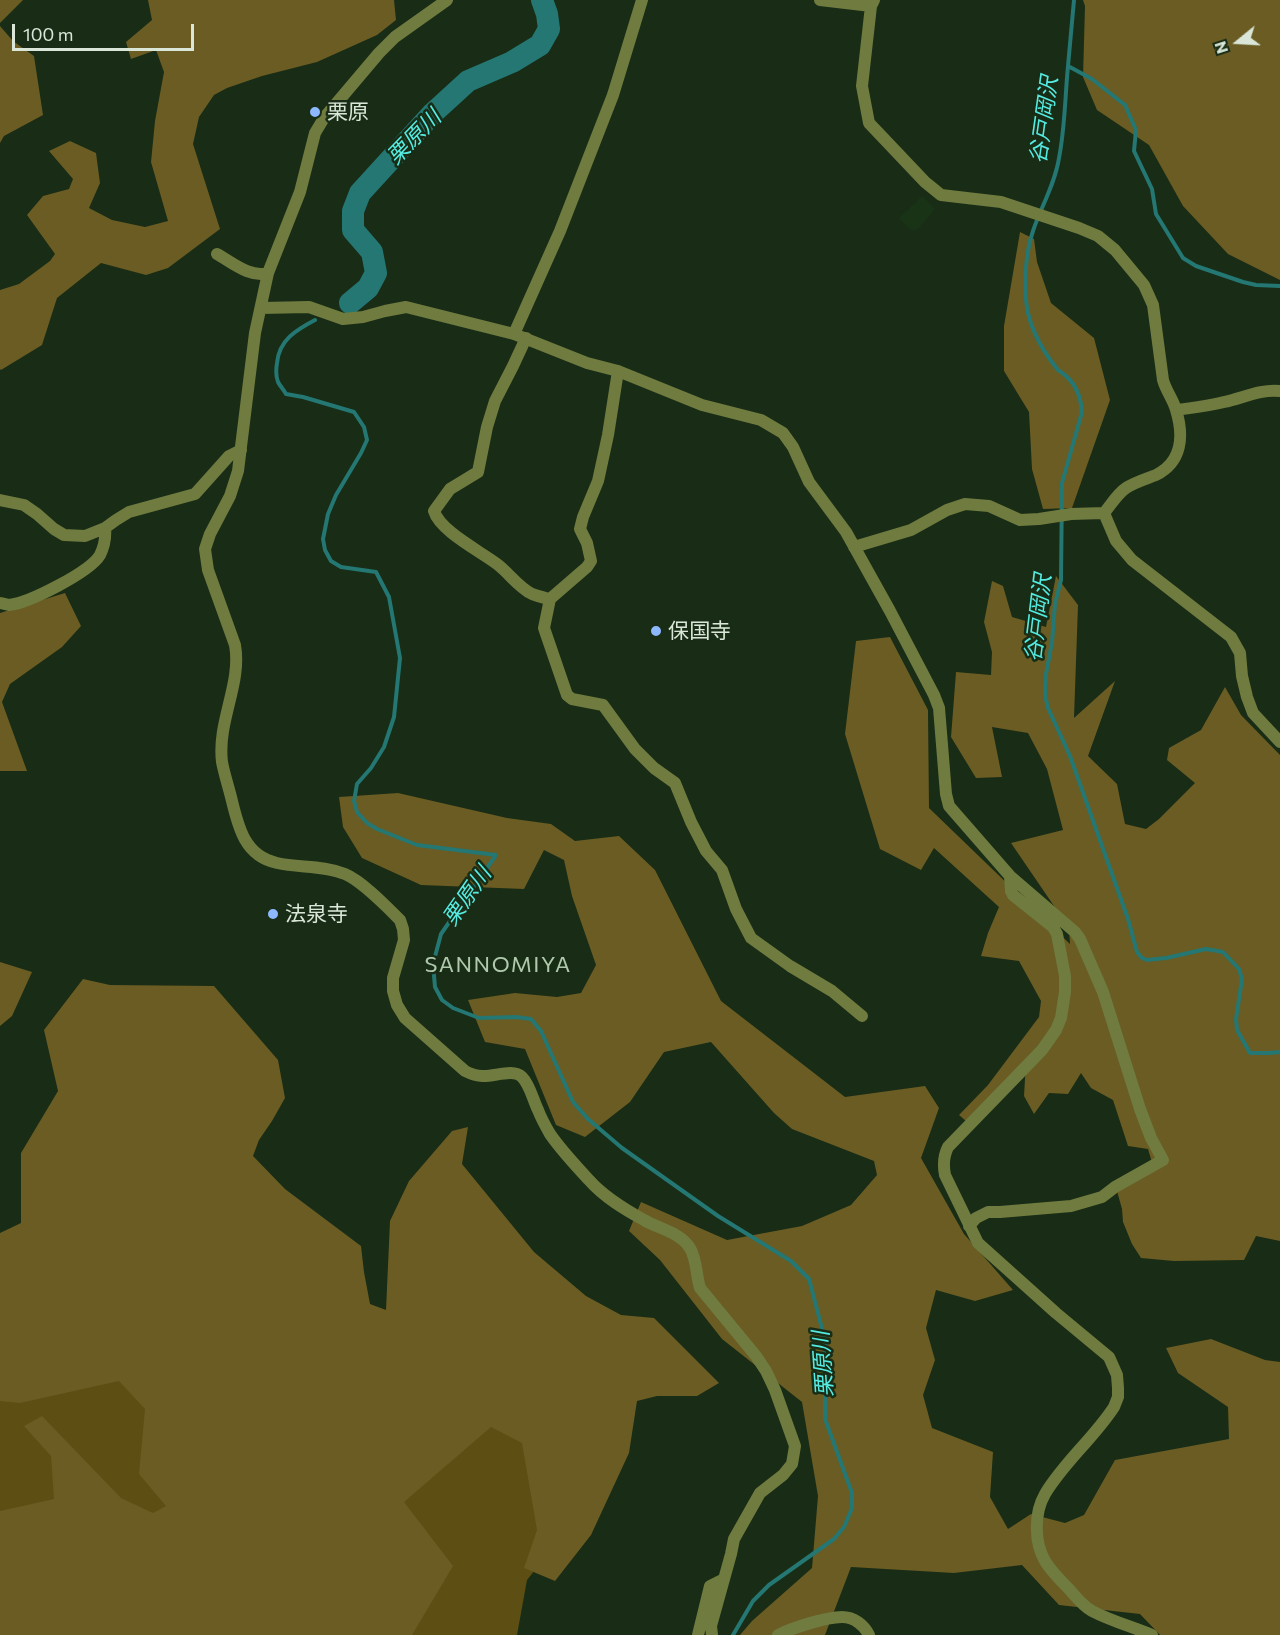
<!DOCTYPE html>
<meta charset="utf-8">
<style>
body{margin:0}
#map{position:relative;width:1280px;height:1635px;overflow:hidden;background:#182c16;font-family:Commissioner,sans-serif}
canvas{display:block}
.north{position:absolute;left:1208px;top:12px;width:60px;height:60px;-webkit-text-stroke:4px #182c16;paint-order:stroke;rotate:252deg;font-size:16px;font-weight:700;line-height:24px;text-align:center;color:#dae7d8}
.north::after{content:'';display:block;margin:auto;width:21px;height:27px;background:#dae7d8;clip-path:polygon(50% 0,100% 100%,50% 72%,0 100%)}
.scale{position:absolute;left:12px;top:24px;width:182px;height:27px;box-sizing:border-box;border:3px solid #dae7d8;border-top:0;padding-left:8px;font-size:18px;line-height:21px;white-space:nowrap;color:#dae7d8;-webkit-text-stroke:4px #182c16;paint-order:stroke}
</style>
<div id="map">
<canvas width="1280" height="1635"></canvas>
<div class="north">N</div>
<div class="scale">100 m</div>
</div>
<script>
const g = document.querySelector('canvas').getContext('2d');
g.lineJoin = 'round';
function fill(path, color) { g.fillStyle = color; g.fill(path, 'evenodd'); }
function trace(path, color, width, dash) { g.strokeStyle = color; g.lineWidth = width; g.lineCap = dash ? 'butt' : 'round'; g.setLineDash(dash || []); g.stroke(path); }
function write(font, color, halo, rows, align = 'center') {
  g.font = font + ' Commissioner,"Noto Sans JP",sans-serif'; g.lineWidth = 5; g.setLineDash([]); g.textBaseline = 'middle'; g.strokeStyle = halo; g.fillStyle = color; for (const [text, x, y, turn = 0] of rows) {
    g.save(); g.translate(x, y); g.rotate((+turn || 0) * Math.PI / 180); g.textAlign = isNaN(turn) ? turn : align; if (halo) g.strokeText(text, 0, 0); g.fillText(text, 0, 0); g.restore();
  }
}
fill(new Path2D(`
 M922,196l13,13 -17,20 -6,2 -13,-13z`), '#193317');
fill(new Path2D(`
 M0,1371l511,15 44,159 -28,35 -10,55h-517z`), '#5d4e13');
fill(new Path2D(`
 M0,0h23l-23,23z
 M148,0h246l2,20 -19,15 -60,27 -55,14 -35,12 -13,7 -15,22 -6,27 27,85 -52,39 -22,7 -45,-12 -44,35 -15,47 -41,25 -1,-1v-79l19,-6 31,-23 5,-7 -28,-39 16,-19 26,-7 4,-10 -24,-28 21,-10 26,12 4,30 -11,25 23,12 33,7 23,-6 -17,-59 4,-41 9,-49 -8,-22 -25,9 -5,-17 26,-22z
 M1083,0h197v280l-52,-26 -45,-48 -34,-61 -52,-35 -14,-33 2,-71z
 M0,26l13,15 21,15 9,59 -39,21 -4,7z
 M1020,232l14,7 3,23 14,41 43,35 16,62 -38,108 -29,1 -11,-40 -3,-57 -25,-41v-45z
 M1056,576l22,29 -4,113 41,-37 -27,75 29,28 8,40 21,5 13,-10 36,-36 -28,-23 2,-12 32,-18 24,-43 16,28 39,40v486l-24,-5 -12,24 -70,1 -33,-3 -9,-14 -9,-22 -1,-13 -5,-18 36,-25 -5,-17 -20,-3 -15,-46 -22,-12 -10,-15 -13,21 -19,-1 -15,21 -10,-18 2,-34 -60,59 -7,-6 29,-30 51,-68 2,-16 -22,-40 -38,-5 7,-23 11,-26 -65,-59 -13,22 -41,-21 -35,-115 11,-93 34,-4 38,73 1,98 141,136 -1,-16 -58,-85 52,-13 -16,-61 -19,-36 -36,-6 10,50 -26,1 -25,-41 5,-65 35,3 1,-23 -8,-30 8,-41 11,5 9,31 34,10z
 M65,593l16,33 -19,21 -52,37 -8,18 25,69h-27v-158z
 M398,793l109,25 44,6 24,17 44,-5 36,34 66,131 124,96 80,-11 14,22 -18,50 43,76 49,56 -38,11 -39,-11 -10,38 9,32 -12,35 9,33 61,24 -3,45 18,32 23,-15 34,9 19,-8 31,-55 114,-21 -1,-32 -50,-34 -12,-25 45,-9 54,21 15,2v273h-120l-20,-21 -81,-9 -37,-40 -68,8 -103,-6 -26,68h-85l12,-14 60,-53 6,-72 -16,-94 -80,-63 -62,-79 -31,-29 12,-29 86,38 75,-14 49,-21 26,-30 -3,-14 -82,-32 -18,-16 -63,-71 -47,10 -34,50 -45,35 -29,-12 -31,-76 -40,-7 -17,-42 47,-7 42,4 24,-4 15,-28 -24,-69 -8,-36 -20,-10 -20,39 -103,-4 -59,-27 -19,-31 -4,-30z
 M0,962l32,10 -20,44 -12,10z
 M83,979l27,6 104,1 64,74 7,38 -13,23 -13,19 -6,16 32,33 76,57 3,26 6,32 16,6 4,-89 19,-40 43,-50 16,-4 -6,37 72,88 52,44 35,19 33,3 65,65 -22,13h-40l-20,5 -8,52 -38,82 -36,46 -31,-13 13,-38 -15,-87 -31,-16 -87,75 49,64 -41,69h-412v-124l54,-12 -3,-43 -27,-30 18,-10 79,82 32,15 13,-7 -27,-32 6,-65 -26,-28 -99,22 -20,-2v-168l21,-10v-70l37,-62 -14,-61z`), '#6a5c23');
trace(new Path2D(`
 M1074,0l-6,66 24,13 33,26 11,25 -2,21 18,38 4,25 27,44 13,8 47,16 13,3 24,1
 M1068,66c-3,31 -3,62 -9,92 -4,26 -18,49 -26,73 -8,23 -10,59 -5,82 5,21 17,41 30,57 4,3 8,5 11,9 9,9 12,21 13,33l-20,71 -1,97 -6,24 -3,38 -6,32 -1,21 3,13 22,48 58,163 9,33 5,6 5,2 19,-2 40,-9 17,3 16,17 3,10 -6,40 1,11 13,23h19l11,-1
 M315,320c-19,10 -36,20 -38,43 -1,6 -1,14 1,19 2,4 6,8 8,12l17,3 51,15 10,15 3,13 -6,13 -25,42 -8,19 -5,25 2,11 6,11 10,6 35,5 13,25 11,61 -6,59 -10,30 -13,21 -14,16 -3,17 3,11 10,11 10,6 40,16 79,10 -55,79 -8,30 2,23 7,13 11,8 26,10 37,-1 15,2 10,12 32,71 15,17 34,29 96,68 73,45 18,18 16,61v79l27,74v15l-8,19 -10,12 -65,46 -16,16 -20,34`), '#247772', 4);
trace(new Path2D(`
 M350,303l18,-15 8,-15 -4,-21 -19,-22v-19l7,-18 73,-80 35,-32 44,-19 28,-17 9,-16 -2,-15 -5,-14`), '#247772', 22);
trace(new Path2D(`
 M447,0l-52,37 -16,16 -55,65 -9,15 -15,59 -32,81 -13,60 -17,138 -8,25 -20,38 -5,15 3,21 27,75c7,39 -18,76 -13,117 2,11 6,23 9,35 7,29 13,59 46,66 22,5 46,2 68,11 17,7 42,33 55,46l3,9 1,11 -11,38v13l4,14 8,13 60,53c6,3 11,5 17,5 12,1 31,-8 40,1 8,8 11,23 16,33 3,8 8,17 12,24 11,16 26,32 39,46 15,17 35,29 55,40 15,9 36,12 46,28 7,12 6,27 10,40l56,68 10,15 9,19 20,56 -3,18 -9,11 -23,18 -26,46 -3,15 -20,72 1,9
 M820,0l51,6
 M217,254c16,9 33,24 51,19
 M261,308l48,-1 34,12 20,-2 22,-6 21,-4 108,27 73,29 31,8 84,34 59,15 22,13 10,14 16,35 37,50 44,79 44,84 5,13 7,86 3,12 61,70 65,56 5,7 23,53 37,117 11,29 12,22 -48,27 -13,10 -31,9 -71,6h-12l-12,6 -7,8
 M514,334l46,-103 53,-136 29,-95
 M526,338l-13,28 -18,35 -8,26 -9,45 -28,17 -16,22c6,20 46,40 63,53 12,9 21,23 35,30 6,2 12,4 18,5
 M618,371l-10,64 -10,46 -15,36 -3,12 7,14 4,18 -4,6 -37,32 -6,29 23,67 5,4 31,6 32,44 19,19 21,15 16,39 15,29 16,19 14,39 15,29 39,28 42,25 30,25
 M1176,410c16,-2 32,-4 48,-8 19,-4 36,-13 56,-11
 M0,500l24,5 13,9 17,15 10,6 21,1 20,-8 11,-8 13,-8 66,-18 34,-38 12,-6
 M1104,513l12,28 16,19 99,77 9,16 2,23 5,21 6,16 27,29
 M854,547l57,-17 36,-20 18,-6 24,2 31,14 19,-1 32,-5 33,-1c7,-8 13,-19 22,-25 9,-6 20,-9 30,-13 26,-13 28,-39 20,-65 -3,-11 -10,-19 -13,-30l-10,-75 -9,-20 -29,-35 -17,-14 -19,-8 -78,-26 -60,-7 -16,-13 -56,-59 -7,-37 9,-80 3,-6
 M0,603c1,0 9,2 9,2 20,-2 81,-33 91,-50 4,-8 6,-17 5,-27
 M1010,876l1,15 2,4 40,32 4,7 8,42v16l-4,26 -5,12 -14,20 -94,97c-5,10 -5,18 -3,28l33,68 78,70 53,44 8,18 1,13v9l-4,10c-20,31 -50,55 -69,87 -11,19 -11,48 0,67 6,10 15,19 24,28 7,8 14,17 23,22 19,10 41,16 60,24
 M698,1635l12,-49 14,-7
 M778,1635c14,-7 48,-18 64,-18 12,0 22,8 27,18`), '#6f7b3f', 12);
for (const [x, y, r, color] of [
 [315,112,6,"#8eb8fd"],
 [656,631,6,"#8eb8fd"],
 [273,914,6,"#8eb8fd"]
]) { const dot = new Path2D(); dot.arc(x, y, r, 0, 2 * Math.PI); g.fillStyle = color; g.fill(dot); trace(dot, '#182c16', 2); }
write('21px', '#dae7d8', '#182c16', [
 ["栗原",327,112],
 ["保国寺",668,631],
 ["法泉寺",285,914]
], 'left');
write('italic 22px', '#54ece2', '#182c16', [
 ["谷戸岡沢",1044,120,-82],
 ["栗原川",414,137,-46],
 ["谷戸岡沢",1038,618,-83],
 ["栗原川",467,896,-55],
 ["栗原川",823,1364,-94]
]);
g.letterSpacing = '1.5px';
write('22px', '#b0c9ad', '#182c16', [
 ["SANNOMIYA",498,965]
]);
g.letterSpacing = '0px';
</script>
